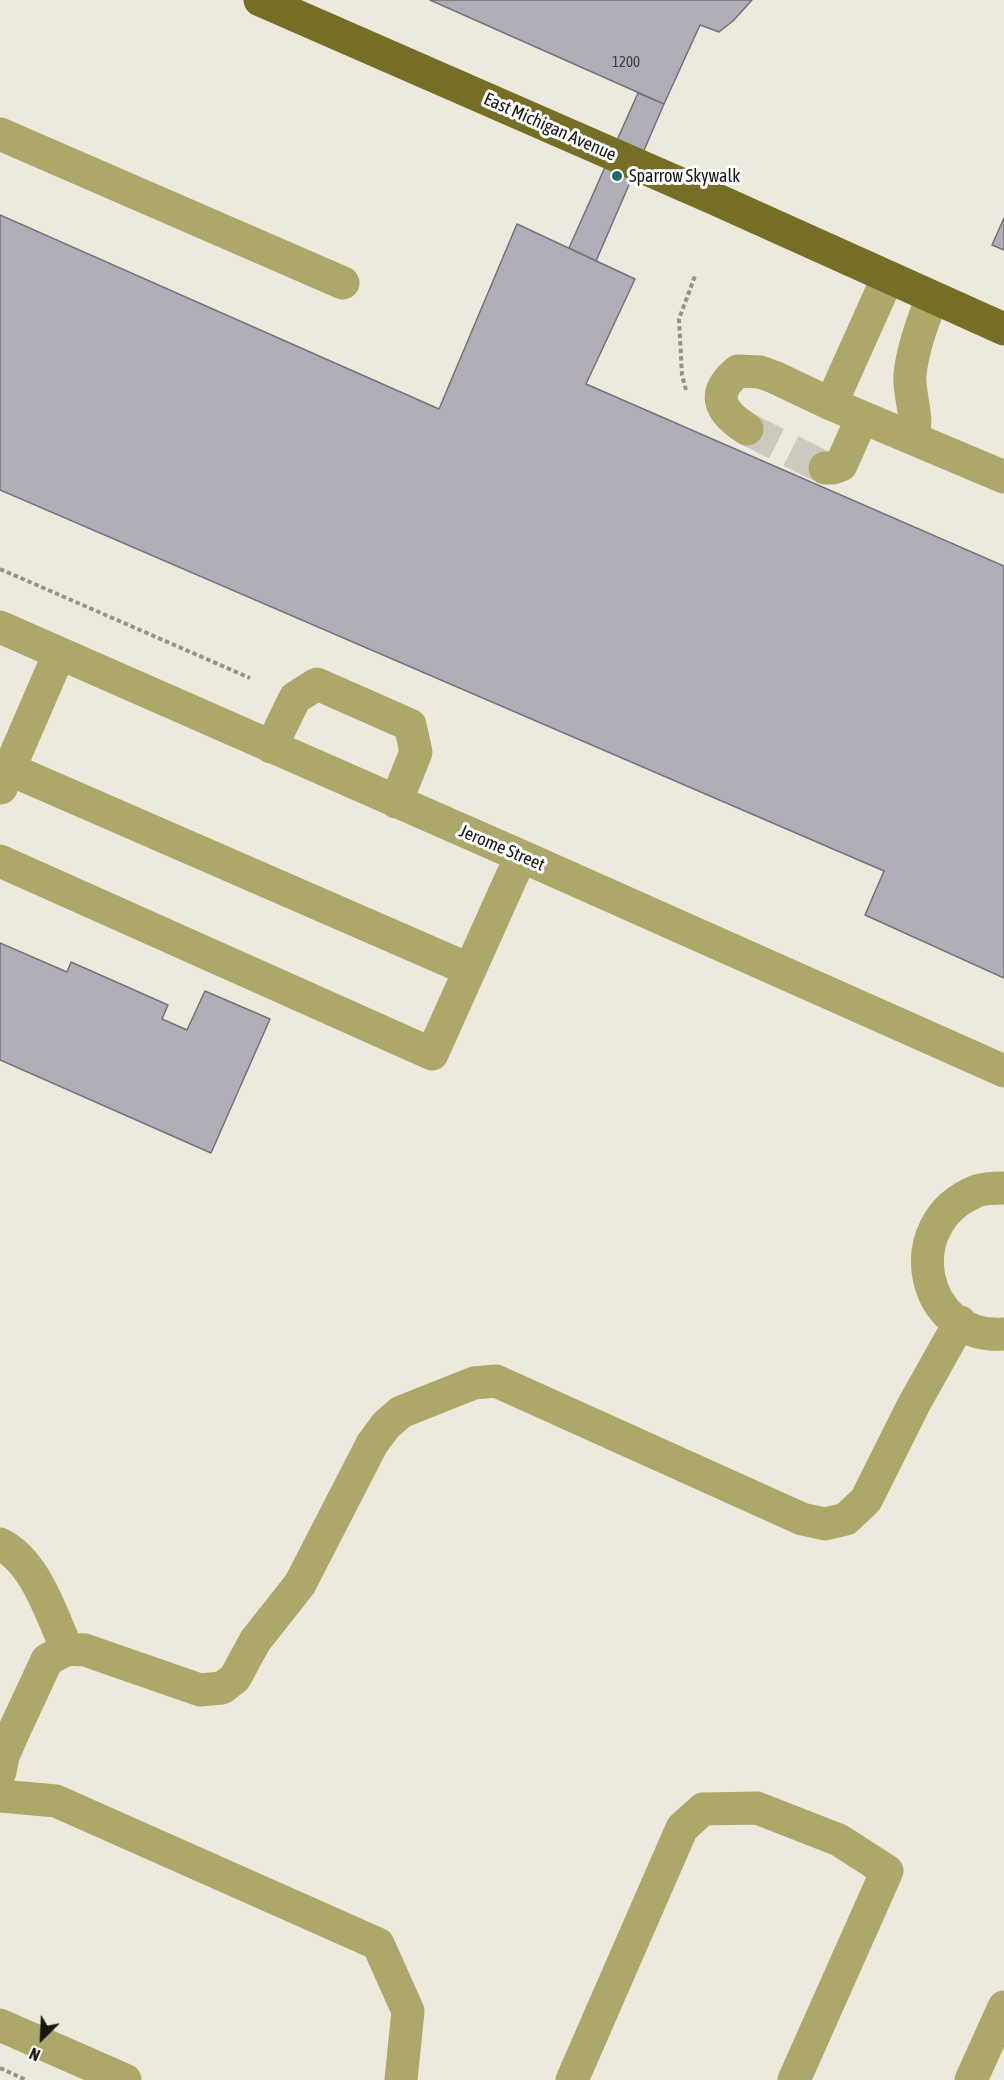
<!DOCTYPE html>
<style>
body{margin:0}
#map{position:relative;width:1004px;height:2080px;overflow:hidden;background:#ede9dd;font-family:"Asap Condensed",sans-serif}
canvas{display:block}
.north{position:absolute;left:12px;top:2008px;width:60px;height:60px;-webkit-text-stroke:4px #fff;paint-order:stroke;rotate:204deg;font-size:16px;font-weight:700;line-height:24px;text-align:center;color:#171612}
.north::after{content:'';display:block;margin:auto;width:21px;height:27px;background:#171612;clip-path:polygon(50% 0,100% 100%,50% 72%,0 100%)}
</style>
<div id="map">
<canvas width="1004" height="2080"></canvas>
<div class="north">N</div>
</div>
<script>
const g = document.querySelector('canvas').getContext('2d');
g.lineJoin = 'round';
function fill(path, color) { g.fillStyle = color; g.fill(path, 'evenodd'); }
function trace(path, color, width, dash) { g.strokeStyle = color; g.lineWidth = width; g.lineCap = dash ? 'butt' : 'round'; g.setLineDash(dash || []); g.stroke(path); }
function write(font, color, halo, rows, align = 'center') {
  g.font = font + ' "Asap Condensed",sans-serif'; g.lineWidth = 6; g.setLineDash([]); g.textBaseline = 'middle'; g.strokeStyle = halo; g.fillStyle = color; for (const [text, x, y, turn = 0] of rows) {
    g.save(); g.translate(x, y); g.rotate((+turn || 0) * Math.PI / 180); g.textAlign = isNaN(turn) ? turn : align; if (halo) g.strokeText(text, 0, 0); g.fillText(text, 0, 0); g.restore();
  }
}
const building = new Path2D(`
 M430,0h322l-19,21 -14,11 -19,-7 -36,79z
 M638,93l26,11 -68,157 -27,-13z
 M0,215l439,194 78,-185 118,55 -49,105 418,182v412l-139,-63 19,-44 -884,-381z
 M1004,218v32l-12,-5z
 M0,943l67,29 4,-10 97,43 -6,14 25,11 18,-39 65,28 -59,134 -211,-93z`);
fill(building, '#b1adb8');
trace(building, '#74717b', 1.5);
trace(new Path2D(`
 M747,429l78,39`), '#cdc9bf', 33, [33, 16]);
trace(new Path2D(`
 M686,390l-4,-15 -3,-56 16,-43
 M0,569l250,109
 M0,2068l26,12`), '#95928a', 4, [4.5, 3]);
trace(new Path2D(`
 M0,134l343,149
 M831,404l57,-127
 M747,429c-27,-17 -37,-35 -9,-58l22,1 14,5 57,27 173,73
 M912,438c8,-22 -4,-42 -2,-64 3,-27 13,-52 22,-77
 M825,468h8l8,-3 21,-47
 M0,627l521,229 483,215
 M271,747l24,-49 22,-14 93,41 6,27 -20,50
 M9,769l459,200
 M1,788l58,-134
 M0,861l432,193 89,-198
 M1004,1188c-9,0 -19,0 -27,3 -81,32 -56,150 27,143
 M0,1544c36,18 51,70 67,105
 M0,1772l3,-16 11,-25 33,-71 20,-11 18,1 115,40 22,-2 13,-10 20,-37 45,-57 72,-140 14,-19 15,-13 73,-29 22,-2 306,138 23,5 21,-5 20,-19 48,-96 46,-82
 M0,1796l56,5 322,143 30,67 -7,69
 M0,2025l125,55
 M572,2080l110,-252 21,-19 54,-1 82,32 48,31 -93,209
 M971,2080l33,-73`), '#ada769', 33);
trace(new Path2D(`
 M260,0l453,198 291,131`), '#756e24', 33);
for (const [x, y, r, color] of [
 [617,176,6,"#1f6874"]
]) { const dot = new Path2D(); dot.arc(x, y, r, 0, 2 * Math.PI); g.fillStyle = color; g.fill(dot); trace(dot, '#fff', 2); }
write('15px', '#3e3c3c', null, [
 ["1200",626,62]
]);
write('18px', '#171612', '#fff', [
 ["East Michigan Avenue",550,127,24],
 ["Jerome Street",502,848,23]
]);
write('18px', '#171612', '#fff', [
 ["Sparrow Skywalk",629,176]
], 'left');
</script>
